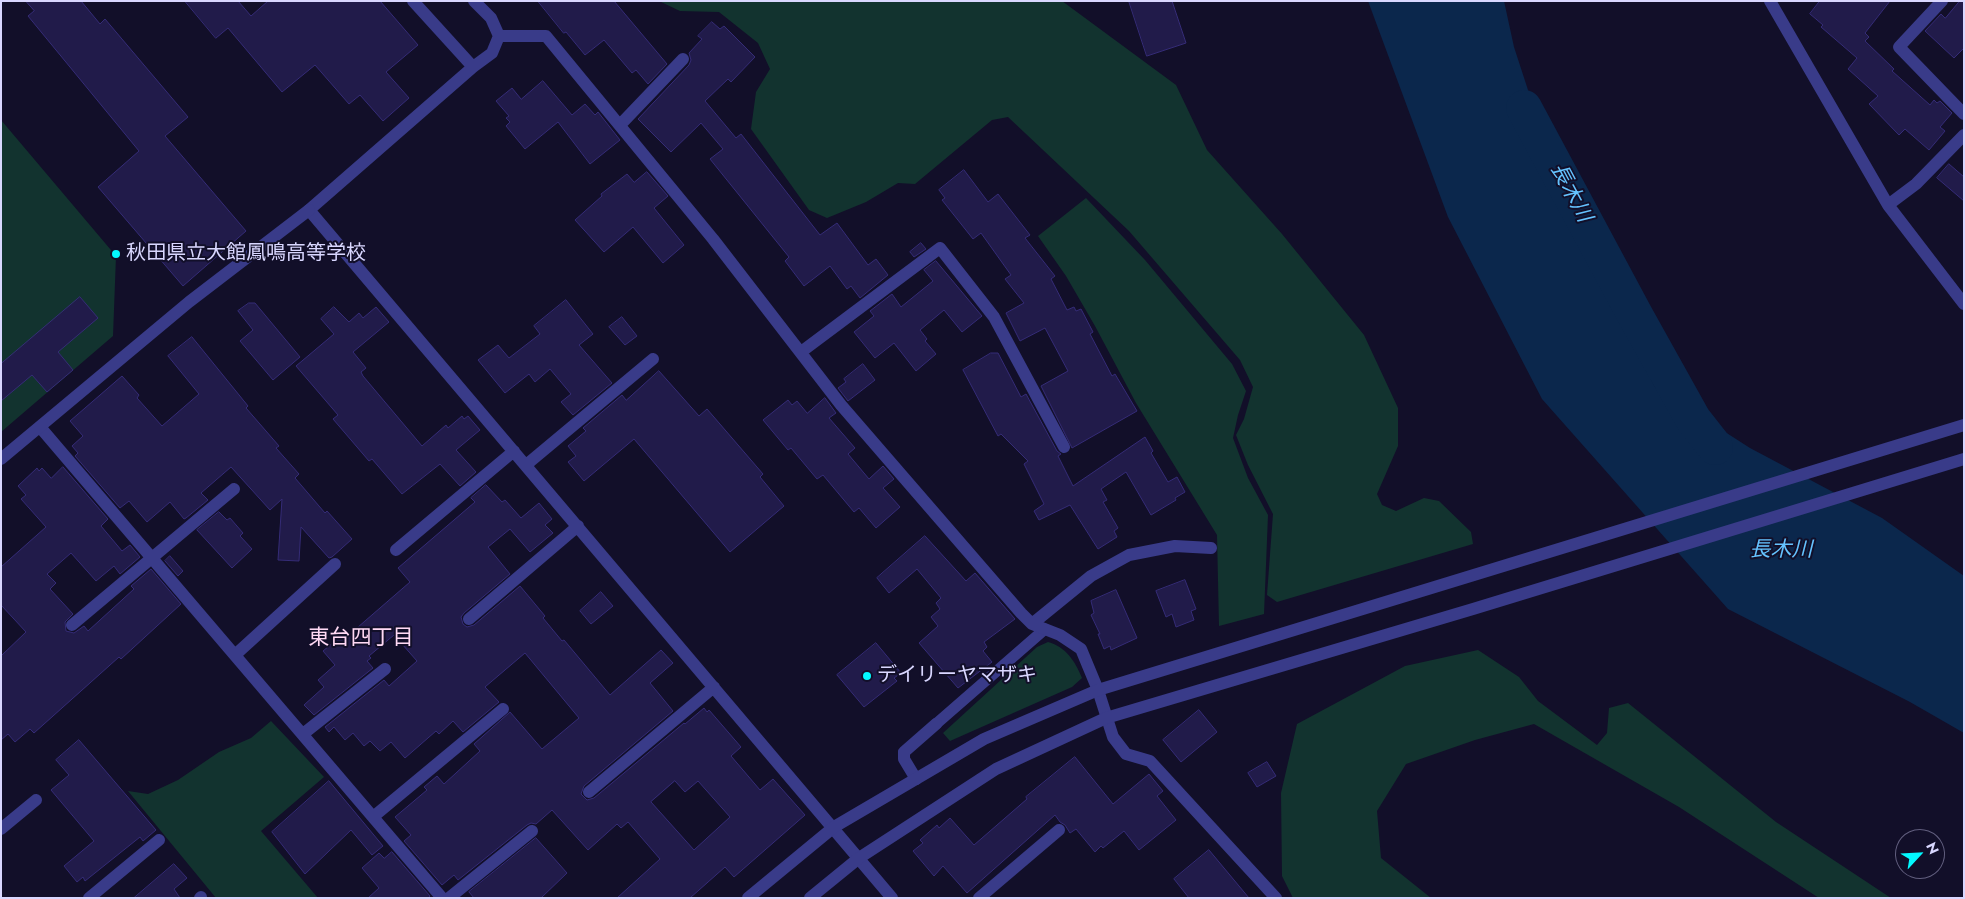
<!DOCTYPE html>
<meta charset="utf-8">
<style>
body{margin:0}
#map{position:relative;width:1965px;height:899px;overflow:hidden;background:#120f29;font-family:Jost,sans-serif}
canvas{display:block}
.frame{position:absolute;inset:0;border:2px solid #d9d7ff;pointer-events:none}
.north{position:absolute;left:1895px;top:829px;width:50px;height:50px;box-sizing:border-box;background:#120f29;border:1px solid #625f7f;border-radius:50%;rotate:65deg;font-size:14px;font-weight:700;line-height:20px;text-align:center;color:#d9d7ff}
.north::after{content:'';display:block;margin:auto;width:18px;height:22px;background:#03f8ff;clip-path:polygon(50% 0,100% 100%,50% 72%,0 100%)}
</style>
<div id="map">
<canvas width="1965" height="899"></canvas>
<div class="frame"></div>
<div class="north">N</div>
</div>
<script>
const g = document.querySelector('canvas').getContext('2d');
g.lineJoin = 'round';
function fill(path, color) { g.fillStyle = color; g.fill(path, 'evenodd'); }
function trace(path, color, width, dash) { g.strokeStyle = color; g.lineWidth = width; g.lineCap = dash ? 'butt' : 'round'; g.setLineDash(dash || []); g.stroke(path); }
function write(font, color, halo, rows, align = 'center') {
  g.font = font + ' Jost,"Noto Sans JP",sans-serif'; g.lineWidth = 4; g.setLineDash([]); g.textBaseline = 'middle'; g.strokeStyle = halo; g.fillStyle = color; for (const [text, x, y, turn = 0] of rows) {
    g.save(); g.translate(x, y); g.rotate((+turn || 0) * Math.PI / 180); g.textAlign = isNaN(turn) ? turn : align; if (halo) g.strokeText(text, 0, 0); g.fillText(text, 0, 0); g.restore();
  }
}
fill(new Path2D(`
 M659,1h403l114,84 31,65 75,84 82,101 34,73v38l-21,48 5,11 14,6 28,-13 15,3 32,31 2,12 -196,58 -10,-7 6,-81 -25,-49 -12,-30 8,-16 9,-32 -13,-27 -111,-129 -121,-114 -16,3 -77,64 -17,-1 -32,19 -39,16 -18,-8 -58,-81 5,-37 14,-23 -12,-26 -39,-31 -39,-1z
 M1,120l115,136 -3,80 -112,96z
 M1086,198l59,62 87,104 14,27 -8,24 -5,23 15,40 20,37 -4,99 -45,12 -2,-91 -81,-132 -41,-77 -29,-50 -28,-40z
 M1048,642c18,5 27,19 34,36l-10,9 -122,54 -7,-8 94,-86z
 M1478,650l41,27 19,24 59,44 10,-12 2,-25 19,-5 148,119 115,76h-72l-140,-91 -145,-83 -59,16 -69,24 -29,47 4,47 50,40h-138l-11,-22 -1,-83 16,-69 108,-58z
 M271,721l53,56 -63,54 57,67h-102l-88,-107 20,3 30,-14 41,-28 32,-14z`), '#12332f');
fill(new Path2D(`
 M1368,1h136l10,46 56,172 85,168 95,61 132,70 82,58v157l-54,-31 -182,-93 -186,-210 -94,-182z`), '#0b274c');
trace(new Path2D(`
 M1524,108l111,207 58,104 22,28`), '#0b274c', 36);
const building = new Path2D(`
 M26,1h55l19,23 5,-5 83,98 -23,19 81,95 -63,55 -85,-99 41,-36 -111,-135 6,-5z
 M185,1h53l13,15 17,-15h112l38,44 -32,27 23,26 -26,23 -23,-26 -11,9 -34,-39 -33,27 -54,-64 -12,10z
 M538,1h76l53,63 -19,20 -12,-14 -4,3 -28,-33 -19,15 -19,-23 -2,1z
 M1129,1h43l14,42 -39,13z
 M1820,1h70l-25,32 4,4 -4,4 29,28 -2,2 38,34 4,-5 3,3 3,-2 12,12 -12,14 5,4 -16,19 -24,-21 -6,6 -30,-31 9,-8 -30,-27 9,-11 -36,-31 2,-2 -13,-11z
 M1960,1h4v47l-10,10 -29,-27 16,-17 4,4z
 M712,22l8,7 4,-3 31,31 -24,25 -3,-3 -23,22 31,37 5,-4 79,101 17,-12 31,42 8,-6 12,16 -28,23 -9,-12 -4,3 -17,-23 -26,20 -19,-25 4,-4 -79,-98 13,-10 -22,-26 -30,29 -33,-33 51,-54 2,-5 -2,-7 13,-14 -4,-3z
 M543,81l29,34 13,-11 10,11 3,-3 22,28 -30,24 -32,-42 -33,27 -19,-23 4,-4 -4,-4 3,-2 -13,-15 16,-13 9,11z
 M1949,164l15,13v24l-27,-23z
 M964,170l24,32 10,-8 32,41 -5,3 30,38 -4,3 16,31 7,-3 2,4 5,-2 12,23 -3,2 22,42 3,-2 22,37 -65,37 -31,-62 27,-15 -23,-43 -25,13 -14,-28 18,-10 -19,-24 6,-4 -30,-42 -8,6 -31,-39 3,-2 -6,-8z
 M647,172l21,24 -14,12 30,37 -21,18 -30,-36 -29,25 -29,-32 27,-24 -1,-2 26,-20 7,8z
 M921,243l5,6 -12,8 -4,-5z
 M936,261l46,55 -20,16 -18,-22 -24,20 7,9 -2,2 11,13 -20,17 -22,-28 -19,15 -21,-26 20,-16 -4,-5 22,-17 9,13 32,-26 -9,-11z
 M80,297l18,21 -40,34 15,18 -26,22 -15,-17 -31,26v-37z
 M566,300l27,34 -14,11 33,38 -39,32 -12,-13 10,-8 -21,-25 -15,13 -6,-8 -24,19 -27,-33 20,-15 11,13 31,-24 -6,-8z
 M249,303h6l45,54 -27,23 -33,-39 13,-11 -15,-19z
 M334,307l15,15 10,-9 4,5 13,-11 13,15 -36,30 13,16 -5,4 2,4 59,70 24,-21 2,3 14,-12 2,3 4,-3 12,14 -24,20 20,22 -16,14 -20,-22 -38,30 -30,-35 -3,2 -36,-42 5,-4 -42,-49 38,-32 -13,-15z
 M622,317l15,19 -12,9 -16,-18z
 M192,337l56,69 -2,2 33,38 -3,2 23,26 -4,4 30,35 2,-2 25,28 -20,18 -3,1 -28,-31 -2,34 -21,-1 4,-61 -12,11 -39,-43 -30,26 7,7 -22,18 -2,1 -14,-17 -23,20 -18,-21 -9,7 -45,-52 3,-3 -6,-7 11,-10 -13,-15 52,-45 17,19 -2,3 25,28 37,-32 -31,-38z
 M991,353h7l23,44 5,-3 31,57 4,3 -3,2 15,30 72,-49 8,14 -2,2 17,29 9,-5 8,15 -10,6 1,2 -25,15 -25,-43 -25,17 6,11 -4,2 15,26 -4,3 3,6 -19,12 -28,-44 -31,15 -5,-9 10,-7 -20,-40 4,-3 -27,-27 -3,2 -35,-66z
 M863,364l12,16 -27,21 -10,-13 8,-6 -2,-3z
 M659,371l40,45 8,-7 56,65 -3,3 24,29 -54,46 -96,-113 -50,42 -16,-19 8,-6 -8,-10 18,-15 -3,-3 39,-33 4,5z
 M825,398l11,15 -7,5 26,30 -7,6 21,25 14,-13 11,13 -11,9 17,19 -24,21 -17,-20 -5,4 -31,-37 -6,4 -26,-31 -3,2 -25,-30 25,-20 4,5 5,-4 10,12z
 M63,467l45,52 -7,7 21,25 8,-6 10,12 -20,17 -6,-8 -18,15 -25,-28 -24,21 9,9 -6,6 23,25 -8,8 1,9 8,2 10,-7 4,5 46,-42 -3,-3 20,-17 30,35 -60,55 -2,-2 -85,76 -4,-4 -15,13 -7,-8 -7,6v-84l25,-24 -25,-27v-38l45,-40 -25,-28 5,-4 -8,-9 19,-18 2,3 3,-3 9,10z
 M486,485l16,17 3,-2 16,18 18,-15 13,16 -7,6 8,8 -23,19 -20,-23 -22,18 22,27 -46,39 -3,4 2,7 4,3 7,-2 46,-39 25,30 -2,2 19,23 2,-1 46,55 51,-45 12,13 -23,20 23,28 -89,75 -3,8 6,6 7,-2 90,-75 1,1 19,-16 3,4 2,-2 32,37 -10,9 29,34 13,-11 32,36 -71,62 -9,-10 -35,31h-73l43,-39 -32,-37 -7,6 -4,-4 -29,26 -36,-40 -16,14 -5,-1 -4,2 -69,55 -4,-5 -12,10 -38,-44 7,-6 -16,-18 32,-27 -3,-3 13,-11 7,8 36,-33 -6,-7 36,-32 32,37 37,-31 -54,-65 -40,34 14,15 -36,30 -10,-11 -14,13 -3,-3 -31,27 -14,-16 -11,9 -10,-10 -6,5 -11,-13 -8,7 -11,-13 -5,5 -4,-5 59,-47 5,6 28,-25 -23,-26 -25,21 2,2 -4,3 6,7 -59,47 -10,-10 20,-18 -6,-7 17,-15 -12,-14 24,-20 3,3 60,-52 -12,-14 77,-66 -4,-4zM675,781l10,11 13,-11 32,36 -36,33 -43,-48z
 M219,512l8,8 3,-2 13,15 -3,3 12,13 -20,19 -35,-38z
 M925,536l41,45 9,-8 40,46 -31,23 3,5 -4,4 9,11 -34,26 -39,-45 19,-17 -7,-9 9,-8 -4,-6 5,-5 -24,-29 -28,24 -12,-15z
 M170,556l13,15 -5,5 -13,-15z
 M1185,580l11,29 -5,2 3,9 -18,7 -4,-13 -6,3 -10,-26z
 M1116,590l21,48 -26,12 -1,-4 -6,3 -6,-15h2l-9,-19 3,-2 -3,-12z
 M601,592l12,14 -22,18 -11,-13z
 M876,643l25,30 -7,5 3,3 -33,26 -27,-32z
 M1199,710l18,22 -36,30 -18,-22z
 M79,740l77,90 -13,11 -3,-4 -55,44 -2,-4 -6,5 -13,-16 30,-25 -43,-51 18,-15 -13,-15z
 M1075,757l38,47 36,-30 14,17 -6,5 19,24 -37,30 -15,-19 -21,17 -2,-2 -6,6 -19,-23 -6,4 -5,-8 -5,-3 -5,-7 -88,78 -24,-27 -9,10 -21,-25 10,-8 -3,-3 17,-15 2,3 11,-10 24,27 53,-46 -1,-2z
 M1267,762l9,14 -19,11 -9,-14z
 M329,781l54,65 -11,9 -21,-25 -46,44 -33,-42z
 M536,838l31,35 -26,25h-67l-5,-6z
 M1209,850l40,48h-60l-15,-19z
 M392,852l38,44 -2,2h-60l11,-10 -17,-20 17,-15 5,5z
 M174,864l13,14 -13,11 6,9h-46z`);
fill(building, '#211b4a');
trace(building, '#352c77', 1);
trace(new Path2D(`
 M936,724l109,-95`), '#393b89', 11);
trace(new Path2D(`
 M413,1l60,66
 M474,1l17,17 8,18 -7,17 -19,14 -164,143 583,688
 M1770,1l118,204 76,99
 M1942,1l-43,46 65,67
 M499,36h47l167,203 128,166 180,208 11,11 28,11 21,14 17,41 15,47 13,17 24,7 126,137
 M620,125l63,-66
 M1888,205l28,-21 48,-49
 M801,352l139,-104 54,69 70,130
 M40,427l402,471
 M526,465l127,-106
 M396,550l118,-99
 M469,619l109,-93
 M1032,624l59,-48 38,-21 46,-9 36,2
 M72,625l162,-136
 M235,655l100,-91
 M303,734l82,-65
 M916,779l-12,-20v-7l32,-28
 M589,792l125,-105
 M373,817l130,-108
 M1,829l35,-29
 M89,898l70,-58
 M200,898l1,-1
 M449,898l83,-67
 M979,898l80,-68`), '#393b89', 12);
trace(new Path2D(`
 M1,459l188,-157 120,-92
 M748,898l86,-71 150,-88 114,-49 866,-265
 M810,898l49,-40 137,-89 110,-51 367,-109 491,-150`), '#393b89', 12);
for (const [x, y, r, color] of [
 [116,254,5,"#03f8ff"],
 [867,676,5,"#03f8ff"]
]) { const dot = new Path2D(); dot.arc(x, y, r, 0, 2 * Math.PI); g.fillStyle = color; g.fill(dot); trace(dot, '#120f29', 2); }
write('20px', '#d9d7ff', '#120f29', [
 ["秋田県立大館鳳鳴高等学校",126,254],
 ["デイリーヤマザキ",877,676]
], 'left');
write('italic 21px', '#65c3ff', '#120f29', [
 ["長木川",1570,193,62],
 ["長木川",1781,551]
]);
write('21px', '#ffd9f4', '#120f29', [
 ["東台四丁目",361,639]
]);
</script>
